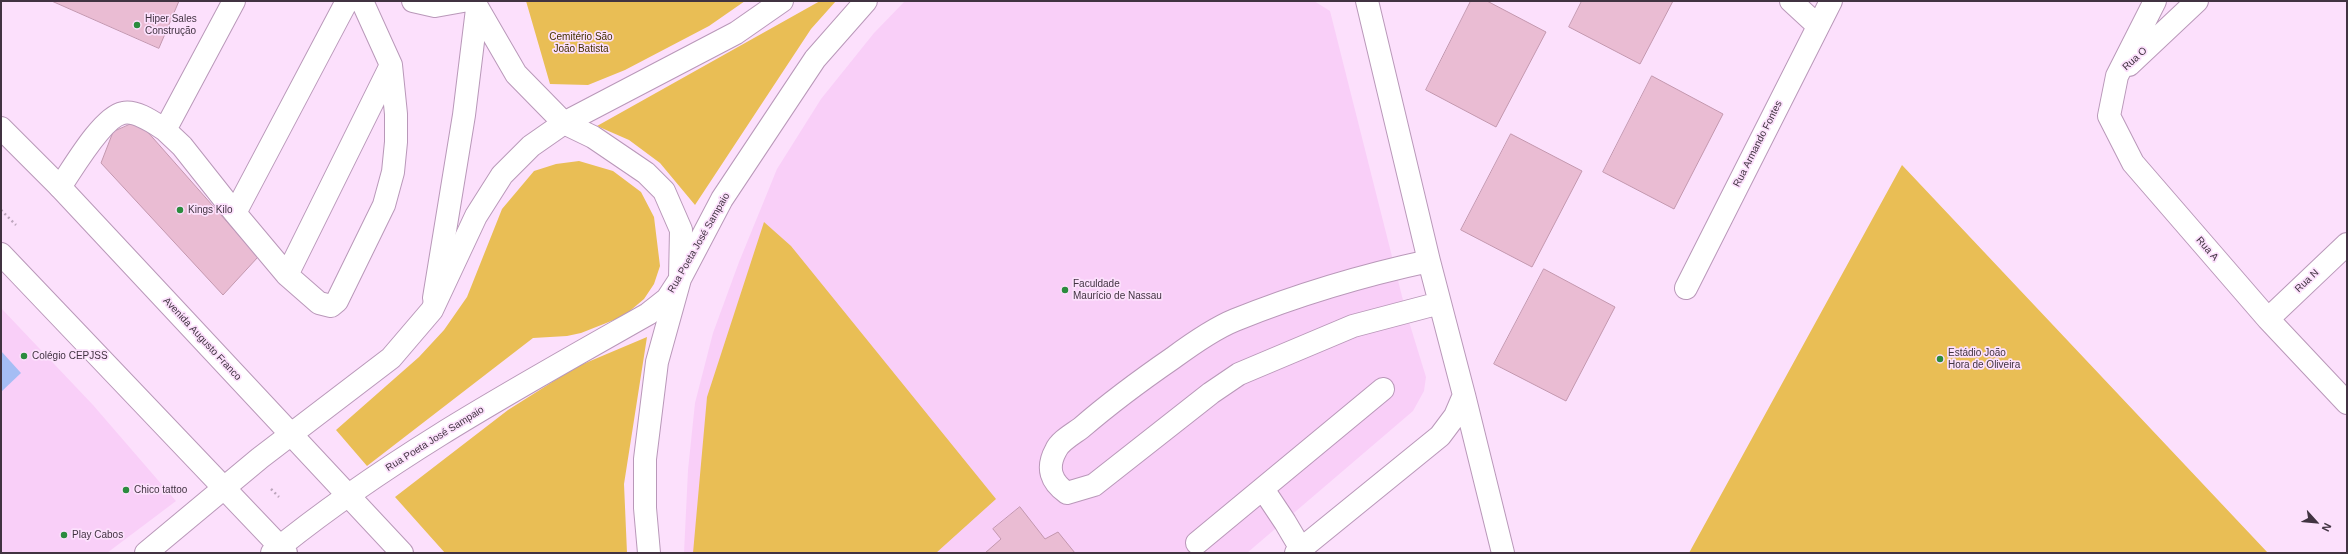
<!DOCTYPE html>
<meta charset="utf-8">
<style>
body{margin:0}
#map{position:relative;width:2348px;height:554px;overflow:hidden;background:#fce0fc;font-family:Arial,sans-serif}
canvas{display:block}
.frame{position:absolute;inset:0;border:2px solid #413341;pointer-events:none}
.north{position:absolute;left:2296px;top:502px;width:40px;height:40px;-webkit-text-stroke:3px #fce0fc;paint-order:stroke;rotate:117deg;font-size:11px;font-weight:700;line-height:16px;text-align:center;color:#413341}
.north::after{content:'';display:block;margin:auto;width:14px;height:18px;background:#413341;clip-path:polygon(50% 0,100% 100%,50% 72%,0 100%)}
</style>
<div id="map">
<canvas width="2348" height="554"></canvas>
<div class="frame"></div>
<div class="north">N</div>
</div>
<script>
const g = document.querySelector('canvas').getContext('2d');
g.lineJoin = 'round';
function fill(path, color) { g.fillStyle = color; g.fill(path, 'evenodd'); }
function trace(path, color, width, dash) { g.strokeStyle = color; g.lineWidth = width; g.lineCap = dash ? 'butt' : 'round'; g.setLineDash(dash || []); g.stroke(path); }
function write(font, color, halo, rows, align = 'center') {
  g.font = font + ' Arial,sans-serif'; g.lineWidth = 3.5; g.setLineDash([]); g.textBaseline = 'middle'; g.strokeStyle = halo; g.fillStyle = color; for (const [text, x, y, turn = 0] of rows) {
    g.save(); g.translate(x, y); g.rotate((+turn || 0) * Math.PI / 180); g.textAlign = isNaN(turn) ? turn : align; if (halo) g.strokeText(text, 0, 0); g.fillText(text, 0, 0); g.restore();
  }
}
fill(new Path2D(`
 M905,1h409l16,10 76,301 20,65 -2,14 -11,20 -166,142h-563l4,-83 7,-67 18,-70 26,-71 38,-93 44,-70 53,-66z
 M1,308l92,97 83,96 -69,52h-106z`), '#f9cff8');
fill(new Path2D(`
 M526,1h219l-36,25 -84,44 -37,15 -38,-1z
 M820,1h16l-25,28 -116,176 -35,-42 -31,-23 -32,-14z
 M579,161l34,10 28,21 13,25 6,49 -6,18 -10,15 -20,17 -43,17 -14,3 -34,2 -166,128 -31,-36 83,-73 25,-27 23,-33 35,-88 32,-38 22,-7z
 M1902,165l366,388h-579z
 M764,222l27,24 205,253 -60,54h-243l14,-156z
 M647,337l-23,147 3,69h-182l-50,-56 113,-87 68,-43z`), '#e9be55');
fill(new Path2D(`
 M1,351l20,22 -20,19z`), '#a5bdf4');
const building = new Path2D(`
 M52,1h127l-20,47z
 M1471,1h16l59,31 -50,95 -70,-37z
 M1582,1h91l-33,63 -71,-37z
 M1652,76l71,38 -49,95 -71,-37z
 M138,121l120,136 -35,38 -122,-132 12,-31z
 M1511,134l71,37 -50,96 -71,-37z
 M1544,269l71,38 -49,94 -72,-37z
 M1020,507l25,32 13,-7 17,21h-90l16,-14 -8,-10z`);
fill(building, '#eabcd3');
trace(building, '#c397ae', 1);
const minor = new Path2D(`
 M413,1l22,5 28,-5
 M1791,1l26,24
 M2155,1l-38,75 -8,40 24,47 135,156 79,84
 M476,5l40,69 48,49
 M2129,65l68,-64
 M165,130l17,16 53,67 112,-212
 M60,187c12,-17 42,-70 63,-74 14,-3 31,10 42,17l69,-129
 M235,213l52,62 104,-210
 M1429,261c-65,14 -132,34 -194,59 -22,9 -43,24 -62,38 -32,22 -63,45 -92,70 -8,6 -21,13 -25,22 -10,18 -5,32 11,43l27,-8 117,-92 28,-19 114,-48 87,-23
 M287,275l32,28 12,3 6,-5 47,-96 9,-33 3,-30v-28l-5,-49 -29,-64
 M1686,288l145,-287
 M434,298l30,-183 13,-106
 M2268,319l79,-75
 M1464,395l39,158
 M1263,489l22,33 16,27
 M1197,543l186,-154
 M1296,553l144,-117 15,-20 9,-21 -35,-134 -62,-260`);
const major = new Path2D(`
 M564,123l29,14 53,36 18,18 17,39 -1,49 -23,83 -12,97v49l4,45
 M1,128l59,59 342,366
 M1,254l285,299
 M146,553l114,-95 131,-100 41,-48 44,-94 26,-41 29,-29 33,-23 172,-90 46,-32
 M272,553c115,-94 247,-166 376,-239l19,-15 13,-20 42,-80 93,-140 51,-58`);
trace(minor, '#b998b9', 24);
trace(major, '#b998b9', 24);
trace(new Path2D(`
 M1,210l15,15
 M271,489l8,8`), '#bda6bd', 2.5, [2, 3]);
trace(minor, '#fff', 22);
trace(major, '#fff', 22);
for (const [x, y, r, color] of [
 [137,25,4,"#2b8b3e"],
 [180,210,4,"#2b8b3e"],
 [1065,290,4,"#2b8b3e"],
 [24,356,4,"#2b8b3e"],
 [1940,359,4,"#2b8b3e"],
 [126,490,4,"#2b8b3e"],
 [64,535,4,"#2b8b3e"]
]) { const dot = new Path2D(); dot.arc(x, y, r, 0, 2 * Math.PI); g.fillStyle = color; g.fill(dot); trace(dot, '#fce0fc', 1.5); }
write('10px', '#413341', '#fce0fc', [
 ["Hiper Sales",145,19],
 ["Construção",145,31],
 ["Kings Kilo",188,210],
 ["Faculdade",1073,284],
 ["Maurício de Nassau",1073,296],
 ["Estádio João",1948,353],
 ["Hora de Oliveira",1948,365],
 ["Colégio CEPJSS",32,356],
 ["Chico tattoo",134,490],
 ["Play Cabos",72,535]
], 'left');
write('10px', '#433100', '#fce0fc', [
 ["Cemitério São",581,37],
 ["João Batista",581,49]
]);
write('10px', '#413341', '#fce0fc', [
 ["Rua O",2135,59,-43],
 ["Rua Armando Fontes",1758,144,-63],
 ["Rua Poeta José Sampaio",699,243,-60],
 ["Rua A",2207,249,49],
 ["Rua N",2307,281,-44],
 ["Avenida Augusto Franco",202,339,47],
 ["Rua Poeta José Sampaio",435,439,-32]
]);
</script>
